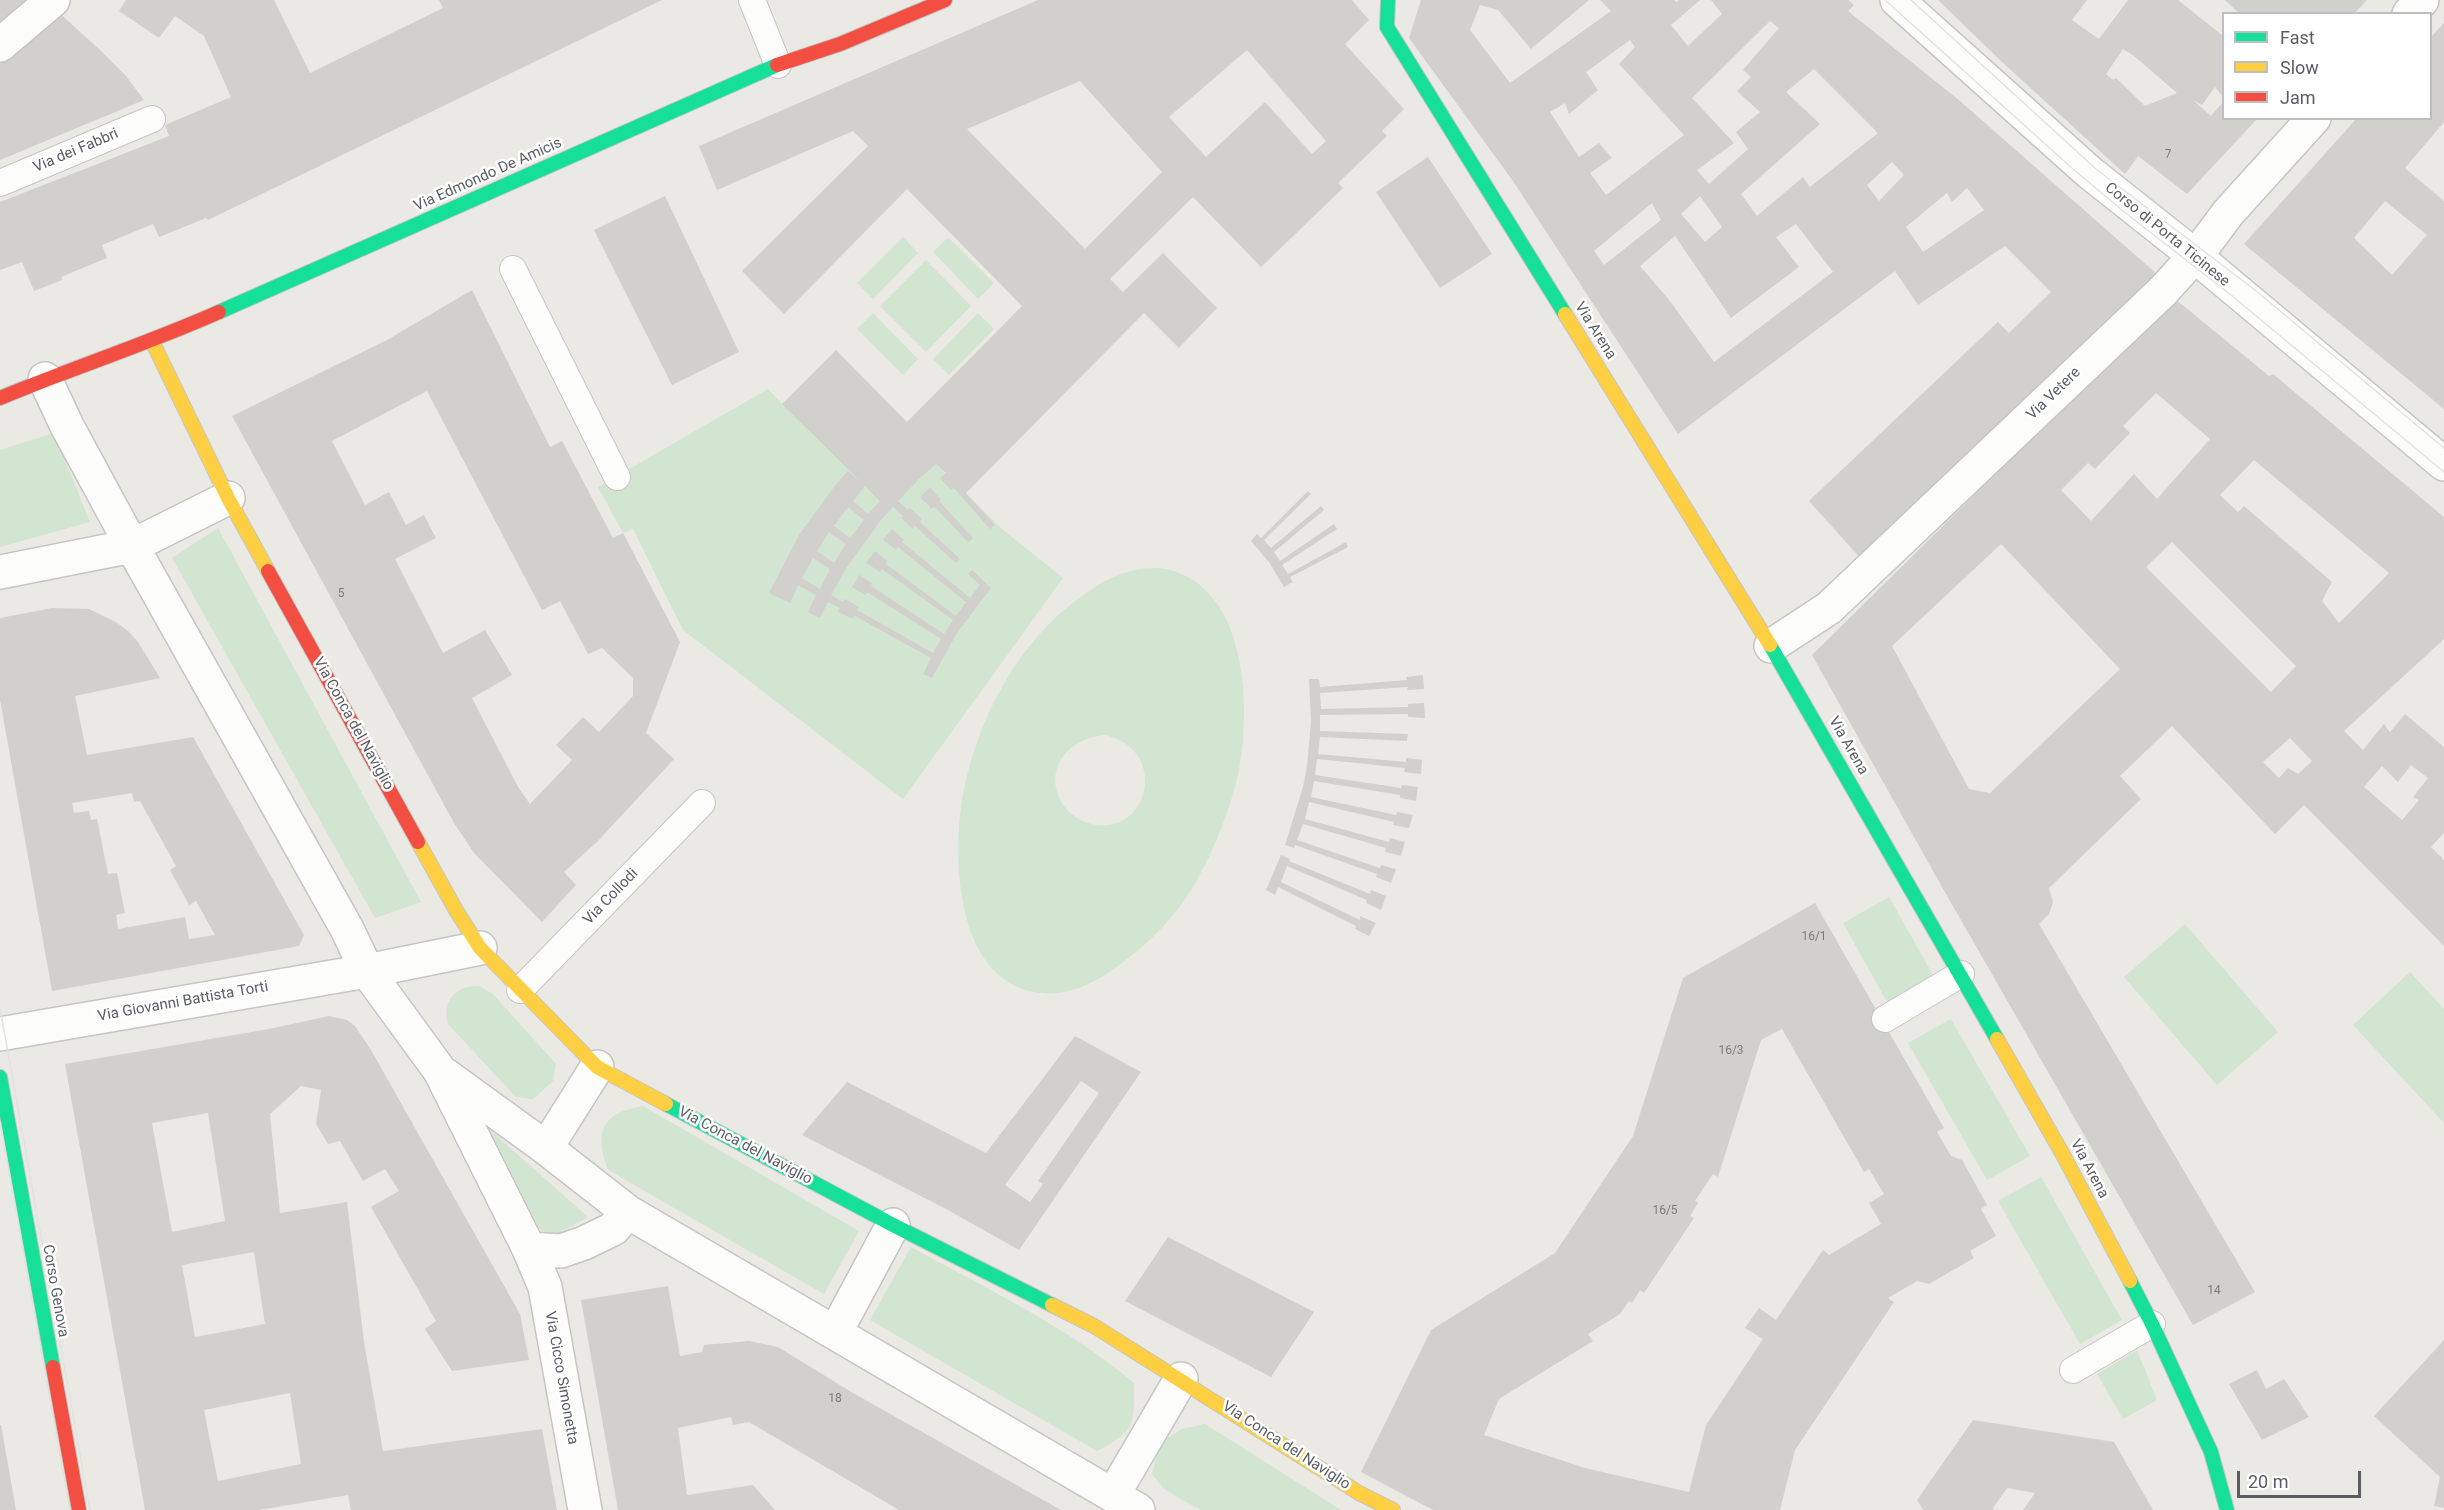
<!DOCTYPE html>
<style>
body{margin:0}
#map{position:relative;width:2444px;height:1510px;overflow:hidden;background:#eae9e4;font-family:Roboto,sans-serif}
canvas{display:block}
.legend{position:absolute;left:2222px;top:12px;width:210px;height:108px;box-sizing:border-box;background:#fff;border:2px solid #bdbec0;margin:0;padding:8px 10px;list-style:none;font-size:18px;color:#5a5d62}
.legend li{display:flex;align-items:center;gap:12px;height:30px}
.legend b{width:30px;border:2px solid #bdbec0}
.scale{position:absolute;left:2237px;top:1471px;width:124px;height:27px;box-sizing:border-box;border:3px solid #5a5d62;border-top:0;padding-left:8px;font-size:18px;line-height:21px;white-space:nowrap;color:#5a5d62;-webkit-text-stroke:4px #fff;paint-order:stroke}
</style>
<div id="map">
<canvas width="2444" height="1510"></canvas>
<ul class="legend">
<li><b style="height:8px;background:#16e098"></b>Fast</li>
<li><b style="height:8px;background:#ffcf43"></b>Slow</li>
<li><b style="height:8px;background:#f24e42"></b>Jam</li>
</ul>
<div class="scale">20 m</div>
</div>
<script>
const g = document.querySelector('canvas').getContext('2d');
g.lineJoin = 'round';
function fill(path, color) { g.fillStyle = color; g.fill(path, 'evenodd'); }
function trace(path, color, width, dash) { g.strokeStyle = color; g.lineWidth = width; g.lineCap = dash ? 'butt' : 'round'; g.setLineDash(dash || []); g.stroke(path); }
function write(font, color, halo, rows, align = 'center') {
  g.font = font + ' Roboto,sans-serif'; g.lineWidth = 5; g.setLineDash([]); g.textBaseline = 'middle'; g.strokeStyle = halo; g.fillStyle = color; for (const [text, x, y, turn = 0] of rows) {
    g.save(); g.translate(x, y); g.rotate((+turn || 0) * Math.PI / 180); g.textAlign = isNaN(turn) ? turn : align; if (halo) g.strokeText(text, 0, 0); g.fillText(text, 0, 0); g.restore();
  }
}
fill(new Path2D(`
 M903,237l15,16 -45,46 -16,-16z
 M948,237l46,46 -16,16 -45,-47z
 M926,260l45,46 -45,46 -46,-46z
 M873,313l45,46 -15,16 -46,-46z
 M978,313l16,16 -45,46 -16,-16z
 M768,389l14,15 143,49 77,76 61,49 -160,221 -220,-169 -50,-101 -10,4 -25,-46z
 M54,433l36,89 -90,25v-97z
 M218,528l203,374 -46,16 -203,-360z
 M1159,568c87,11 93,135 80,202 -8,37 -23,76 -42,110 -19,34 -47,63 -79,86 -25,18 -52,32 -84,26 -79,-15 -82,-136 -71,-198 7,-36 20,-74 38,-105 20,-36 47,-69 81,-93 23,-17 47,-29 77,-28zM1105,735c64,14 46,102 -14,89 -11,-3 -20,-9 -27,-18 -23,-35 3,-68 41,-71z
 M1889,897l44,78 -46,27 -44,-79z
 M2185,924l93,108 -61,53 -93,-108z
 M2410,972l34,37v114l-91,-98z
 M479,986l14,8 63,70 -3,17 -20,18 -17,-2 -68,-73c-6,-23 7,-39 31,-38z
 M1951,1019l79,137 -43,24 -79,-137z
 M643,1106l216,125 -35,63 -216,-124c-14,-38 -7,-57 35,-64z
 M473,1115l115,102 -34,19 -22,-11z
 M2041,1177l81,143 -42,24 -82,-143z
 M911,1247c76,42 157,80 223,136 0,41 2,48 -37,68l-227,-131z
 M2137,1350l20,50 -34,19 -26,-45z
 M1205,1424l136,86h-141l-36,-21 -12,-15 8,-31 22,-14z`), '#d2e5d0');
fill(new Path2D(`
 M0,0h34l-34,33z
 M126,0h148l36,73 133,-65 -4,-8h223l-454,220 -2,-2 -47,19 -6,-13 -51,21 5,13 -46,19 1,3 -28,11 -12,-29 -22,8v-68l169,-66 -4,-11 66,-28 -27,-61 -29,-20 -16,22 -40,-27z
 M1038,0h314l17,20 -24,24 59,65 -22,22 5,5 -49,47 5,5 -82,79 -68,-70 -83,82 13,13 40,-39 54,55 -38,40 -35,-35 -178,180 29,32 -5,4 -36,-41 -3,2 -11,-12 6,-5 -10,-9 -15,13 -23,24 10,9 2,-2 12,11 -2,3 40,37 -4,4 -41,-37 -2,3 -12,-11 2,-2 -10,-9 -12,13 -34,47 -16,28 12,7 2,-3 14,8 -2,3 76,43 8,-14 -74,-47 -2,3 -13,-8 7,-12 13,8 -1,3 73,48 9,-14 -71,-51 -2,3 -14,-9 9,-12 12,10 -1,3 70,52 10,-14 -68,-55 -2,3 -13,-10 9,-11 12,11 -2,2 68,56 10,-13 -12,-11 4,-4 19,18 -34,45 -25,45 -9,-4 8,-16 -76,-42 -2,3 -15,-7 2,-4 -12,-6 -8,16 -12,-6 8,-17 -18,-10 -8,18 -21,-10 30,-58 38,-52 11,-12 15,13 -81,-80 54,-54 71,72 115,-116 -115,-117 -123,125 -42,-43 126,-125 -15,-15 -136,59 -18,-44zM1247,50l79,91 -14,13 -47,-52 -59,55 -37,-40zM1080,81l82,91 -77,77 -118,-120zM865,486l15,15 -12,13 -15,-13zM848,507l16,13 -14,18 -16,-12zM829,532l17,12 -12,19 -17,-12zM813,558l17,11 -10,20 -18,-11z
 M1421,0h168l-58,49 -33,-39 -18,-5 -10,25 40,53 101,-72 -11,-11h74l2,2 3,-2h21l-29,25 17,21 34,-32 -11,-14h137l6,5 -6,6 112,90 198,174 -295,286 -54,-60 189,-179 11,11 42,-41 -46,-46 -87,59 -23,-34 -217,163 -165,-253 -104,-143zM1770,21l9,7 -36,42 8,7 -14,14 23,21 -24,20 12,17 -39,35 -12,-14 37,-27 -42,-45zM1630,40l5,7 -16,17 65,71 -78,60 -16,-22 22,-15 -13,-15 -20,14 -29,-45 15,-9 4,11 29,-24 -12,-18zM1814,69l64,64 -68,54 -7,-10 -46,39 -16,-22 79,-70 -34,-32zM1892,162l12,13 -25,26 -12,-16zM1967,188l17,22 -61,42 -17,-25 41,-34 5,9zM1700,196l22,31 -17,15 -24,-28zM1652,203l9,17 -57,45 -10,-14zM1796,224l37,48 -119,90 -44,-61 -30,-35 35,-30 56,82 68,-51 -23,-30z
 M1938,0h149l-15,20 27,19 29,-39h50l45,36v61l-8,-10 -13,18 -9,-5 18,16 12,-14v16h35l-71,76 -49,-38 -13,18 -123,-112zM2123,49l11,7 43,37 -32,13 -29,-28 -3,2 -7,-6z
 M2225,0h142l-13,14h-114z
 M57,11l43,39 26,26 18,24 -144,60v-99z
 M2444,23v99l-39,46 39,33v208l-200,-165 113,-126h73v-80zM2385,201l42,34 -35,40 -38,-37z
 M1428,157l64,97 -52,34 -64,-96z
 M665,196l74,156 -67,33 -78,-155z
 M472,290l78,157 12,-6 51,97 10,-5 57,109 -34,91 28,26 -76,82 -34,31 12,13 -34,37 -68,-69 -20,-30 -222,-407 155,-76zM427,391l115,219 18,-9 28,53 14,-6 31,30v18l-34,36 -16,-15 -27,28 16,15 -42,44 -12,-17 -46,-89 40,-23 -27,-45 -42,23 -48,-94 41,-21 -12,-23 -18,10 -17,-33 -24,13 -33,-64z
 M2174,298l95,78 4,-2 171,143v122l-100,92 19,19 21,-26 6,8 15,-18 39,33v86l-13,14 13,13v86l-140,-141 -29,29 -103,-108 -52,50 21,23 -92,89 4,14 -4,12 -10,10 216,368 -62,33 -251,-438 -130,-232zM2156,393l54,46 -53,60 -23,-25 -43,47 -30,-31 27,-27 7,6 35,-36 -7,-7zM2254,460l135,113 -50,50 -17,-22 10,-19 -88,-76 -6,6 -18,-17zM2172,542l124,124 -25,26 -125,-125zM2001,544l119,125 -130,124 -21,-4 -77,-143zM2290,738l22,23 -14,13 -10,-6 -9,10 -16,-16zM2411,765l17,13 -15,19 6,3 -17,20 -38,-33 18,-21 16,16z
 M930,487l11,13 -2,1 34,37 -5,4 -34,-36 -2,3 -12,-12z
 M1308,491l3,3 -47,46 7,8 50,-42 3,4 -50,42 6,9 54,-37 3,5 -55,36 6,9 58,-32 2,5 -58,30 3,5 -9,5 -15,-25 -18,-21 6,-7 4,4z
 M52,608l37,1 27,13 12,9 10,11 22,36 -85,18 12,59 106,-18 111,198 -5,11 -247,45 -52,-291v-82zM132,793l2,9 6,-1 36,65 -6,4 19,35 7,-4 19,34 -26,4 -4,-22 -67,12 -2,-14 9,-2 -8,-40 -9,1 -11,-55 -6,1 -2,-9 -15,2 -2,-10z
 M1423,675l1,14 -17,1 1,-3 -88,6 1,16 87,-2v-3l16,-1 1,15 -17,-1v-3l-88,1v16l88,3 -1,7 -87,-4 -2,17 88,8v-4l16,2 -1,14 -17,-2 1,-4 -88,-9 -2,16 86,13 1,-3 16,2 -2,14 -16,-3v-3l-86,-14 -3,16 85,18 1,-3 16,3 -4,13 -16,-3 1,-3 -85,-20 -4,17 84,23 1,-4 15,4 -4,14 -16,-4 1,-4 -83,-24 -6,16 83,28 1,-3 15,4 -5,14 -15,-6 1,-3 -82,-29 -1,3 -9,-3 18,-58 4,-21 4,-43 -2,-44h10l1,8 87,-7 -1,-3z
 M1281,855l9,4 -1,2 81,33 1,-4 15,6 -5,14 -15,-7 1,-3 -80,-34 -6,16 79,38v-4l16,7 -7,13 -14,-7 1,-3 -78,-39 -3,8 -9,-5z
 M1815,903l129,225 -7,4 14,24 11,4 25,45 -6,4 15,27 -26,15 4,7 -45,26 -12,-3 -29,17 6,4 -99,148 -15,60h-347l-72,-38 70,-142 124,-77 78,-117 50,-158zM1782,1029l82,143 5,-3 15,25 -15,9 12,21 -52,31 -6,-5 -47,70 -17,-12 -14,20 18,11 -57,86 -17,67 -104,-24 -101,-33 15,-36 94,-58 -5,-7 32,-20 9,-13 3,2 8,-13 4,3 50,-75 -4,-2 8,-13 -3,-2 18,-27 5,3 43,-137z
 M329,1016l18,4 8,6 16,24 149,264 9,46 -77,11 -27,-42 11,-8 -65,-114 28,-16 -14,-22 -22,12 -23,-40 -12,3 -12,-20 5,-34 -20,-4 -31,28 10,99 67,-11 17,140 19,109 159,-22 15,81h-206l-3,-15 -89,15h-114l-80,-446 204,-35zM208,1113l17,108 -53,11 -20,-109zM254,1252l11,72 -70,13 -13,-72zM290,1393l11,71 -83,17 -14,-71z
 M1075,1036l66,36 -122,178 -71,-40 -146,-75 45,-53 139,71zM1081,1081l18,12 -61,88 5,3 -13,18 -25,-17z
 M1168,1237l146,75 -43,65 -146,-76z
 M668,1286l12,70 22,-4 2,-7 45,-4 29,6 75,46 208,117h-162l-150,-88 -16,3 -2,-8 -53,11 9,67 66,-10 22,25h-157l-37,-210z
 M2444,1340v168l-10,-2 6,-29 -66,-61z
 M2257,1370l9,19 18,-10 25,38 -47,23 -33,-56z
 M1973,1420l141,22 39,68h-130l12,-17 -28,-5 -14,20 1,2h-71l-6,-10z
 M0,1425h1l15,85h-16z`), '#d1d0cd');
const lane = new Path2D(`
 M752,0l26,65
 M0,183l152,-64
 M513,269l104,208
 M520,990l182,-187
 M1885,1019l76,-45
 M2073,1370l79,-46`);
const street = new Path2D(`
 M1897,0l192,172 106,84 249,208
 M2409,14l13,-14
 M0,45l53,-45
 M45,379l22,47 65,120 215,383 20,42 73,100 89,178 16,38 40,223
 M0,572l132,-26 96,-48
 M1771,646l58,-38 334,-317 39,-43 26,-35 86,-95
 M0,1034l367,-63 113,-23
 M444,1074l102,74 82,64 510,298
 M546,1148l51,-81
 M529,1249l32,2 23,-8 29,-14 15,-17
 M835,1333l58,-108
 M1113,1495l68,-116`);
const fast = new Path2D(`
 M1388,0l-1,27 178,287
 M219,312l558,-247
 M1770,645l227,394
 M0,1077l53,290
 M666,1104l227,121 159,80
 M2130,1281l22,43 59,128 16,58`);
const slow = new Path2D(`
 M1565,314l205,331
 M152,341l76,157 40,73
 M418,842l39,70 23,36 117,119 69,37
 M1997,1039l65,114 68,128
 M1052,1305l42,21 265,167 34,17`);
const jam = new Path2D(`
 M777,65l63,-21 105,-44
 M0,398c72,-30 147,-54 219,-86
 M268,571l150,271
 M53,1367l26,143`);
trace(lane, '#c5c5c5', 28);
trace(street, '#c5c5c5', 36);
trace(fast, '#c5c5c5', 16);
trace(slow, '#c5c5c5', 16);
trace(jam, '#c5c5c5', 16);
trace(lane, '#fcfcfb', 26);
trace(street, '#fcfcfb', 33);
trace(fast, '#16e098', 14);
trace(slow, '#ffcf43', 14);
trace(jam, '#f24e42', 14);
trace(new Path2D(`
 M1885,0l188,169 50,42 108,84 213,177
 M1911,0l185,169 159,121 189,158
 M0,1008l90,502
 M0,1121l70,389`), '#e2e2e1', 1.5);
write('12px', '#797b7e', null, [
 ["7",2168,155],
 ["5",341,594],
 ["16/1",1814,937],
 ["16/3",1731,1051],
 ["16/5",1665,1211],
 ["14",2214,1291],
 ["18",835,1399]
]);
write('15px', '#5a5d62', '#fff', [
 ["Via dei Fabbri",76,151,-23],
 ["Via Edmondo De Amicis",488,175,-24],
 ["Corso di Porta Ticinese",2167,235,39],
 ["Via Arena",1595,331,58],
 ["Via Vetere",2054,394,-44],
 ["Via Conca del Naviglio",353,724,61],
 ["Via Arena",1848,746,60],
 ["Via Collodi",611,897,-46],
 ["Via Giovanni Battista Torti",183,1002,-10],
 ["Via Conca del Naviglio",745,1146,28],
 ["Via Arena",2089,1169,62],
 ["Corso Genova",55,1291,80],
 ["Via Cicco Simonetta",561,1378,80],
 ["Via Conca del Naviglio",1286,1446,33]
]);
</script>
